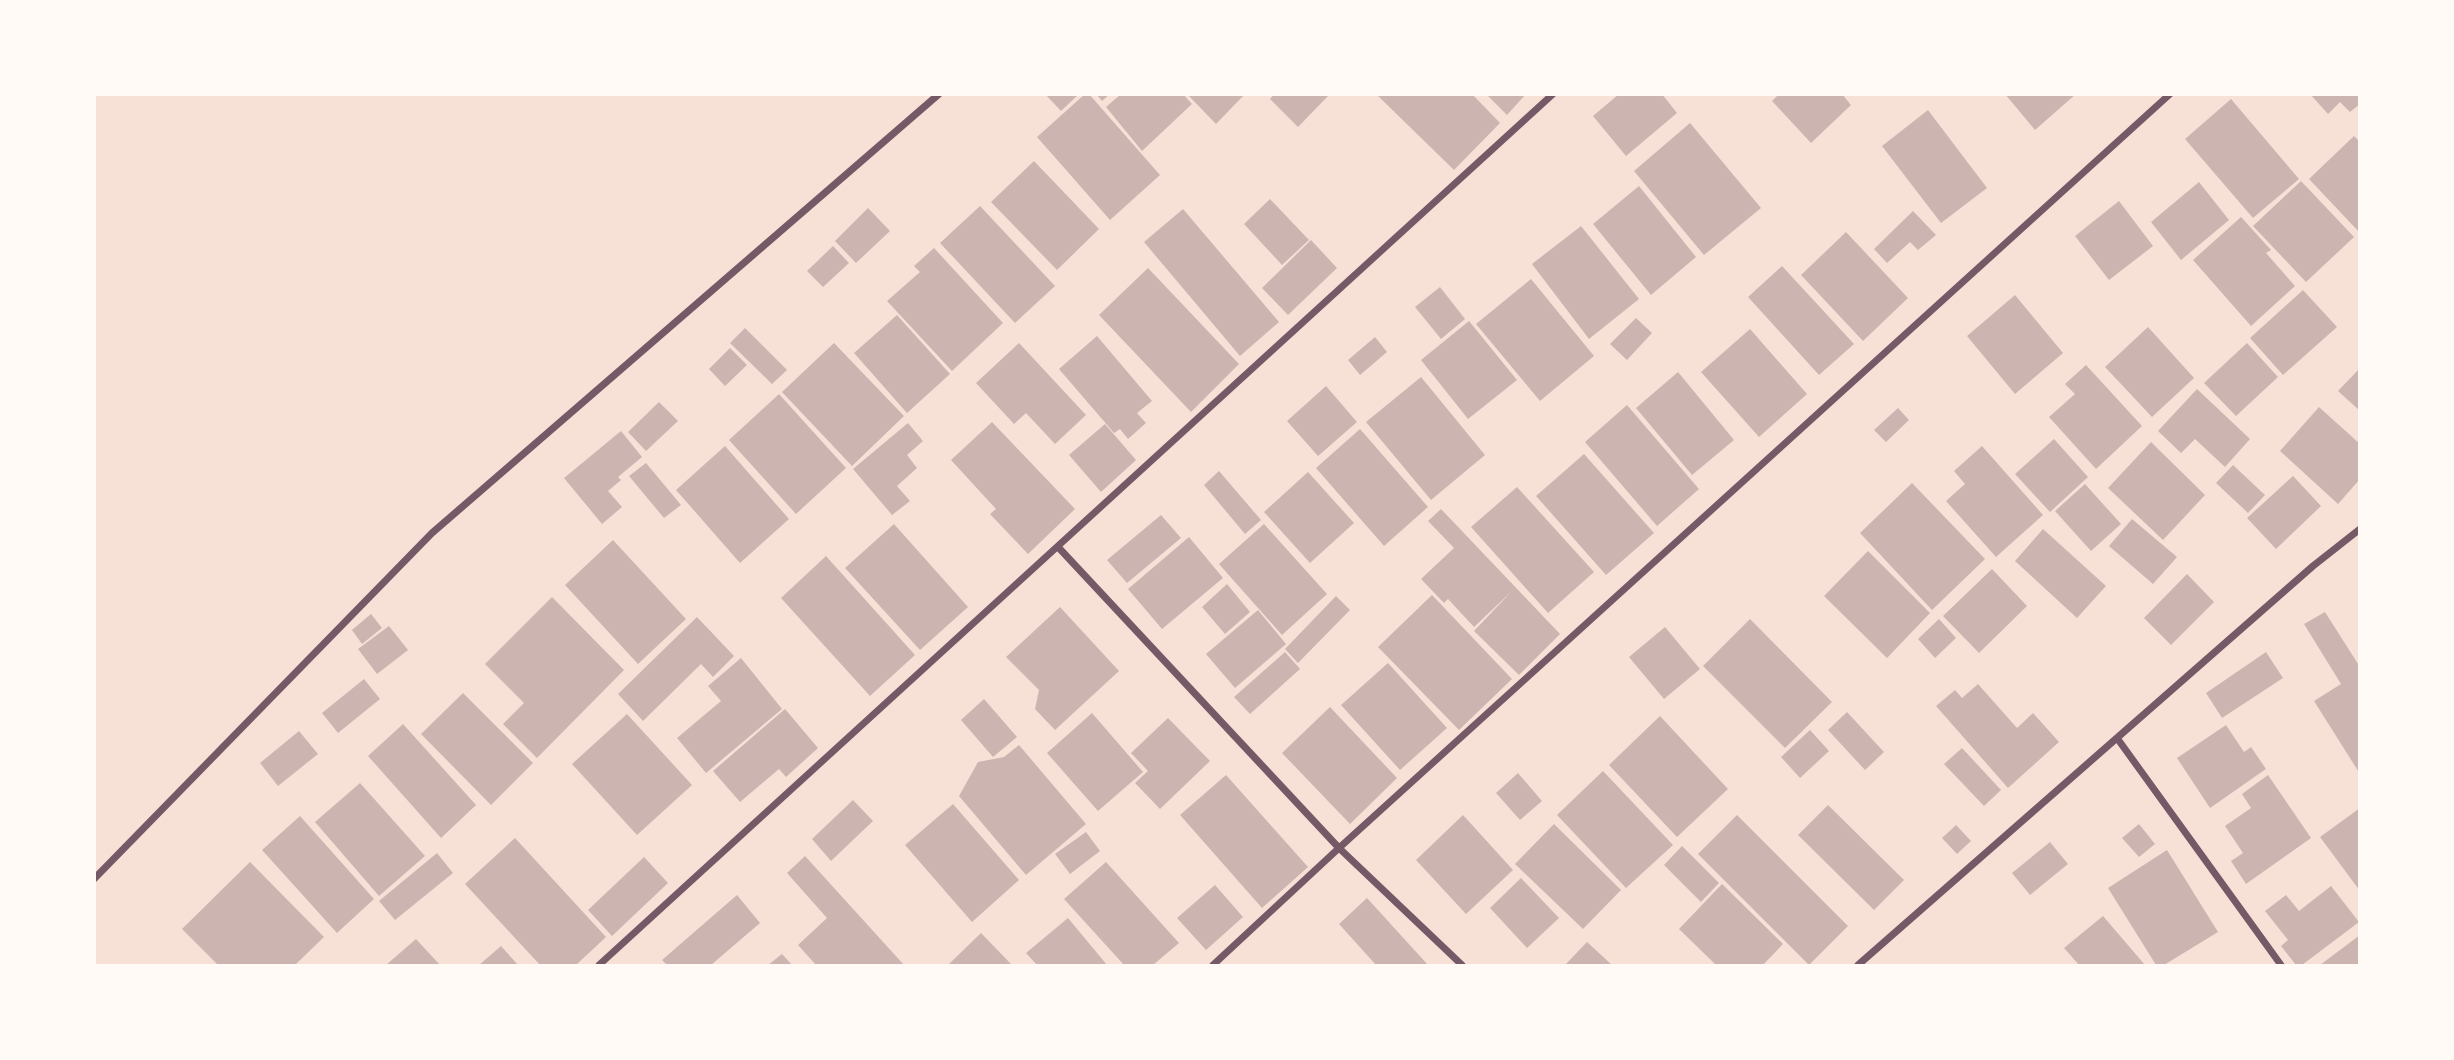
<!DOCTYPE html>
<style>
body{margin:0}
#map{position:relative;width:2454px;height:1060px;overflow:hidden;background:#f7e1d7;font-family:Signika,sans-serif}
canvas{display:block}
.frame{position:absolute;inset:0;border:96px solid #fffaf5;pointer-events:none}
</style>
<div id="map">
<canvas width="2454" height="1060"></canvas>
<div class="frame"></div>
</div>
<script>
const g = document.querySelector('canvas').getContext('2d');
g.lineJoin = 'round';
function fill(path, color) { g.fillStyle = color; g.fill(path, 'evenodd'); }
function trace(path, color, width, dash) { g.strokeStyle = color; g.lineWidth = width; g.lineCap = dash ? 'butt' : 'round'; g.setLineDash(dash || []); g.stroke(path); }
fill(new Path2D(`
 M1045,94h34l-18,17z
 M1085,94h4l71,81 -50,45 -73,-83z
 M1096,94h14l-8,7z
 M1121,94h62l9,10 -50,47 -36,-44z
 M1187,94h58l-29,30z
 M1274,94h56l-32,33 -28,-28z
 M1376,94h96l28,29 -46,47z
 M1486,94h40l-19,21z
 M1619,94h43l15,19 -51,43 -33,-40z
 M1779,94h63l9,11 -40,38 -39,-42z
 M2005,94h71l-41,36z
 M2310,94h50v10l-10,8 -10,-10 -12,12z
 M2231,99l68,80 -46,39 -68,-79z
 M1928,110l59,78 -46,35 -59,-77z
 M1690,123l71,85 -57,47 -70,-84z
 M2354,136l6,6v91l-51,-54z
 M1034,161l65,68 -42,41 -66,-68z
 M2301,181l53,56 -48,45 -53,-56z
 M2199,182l30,38 -48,40 -30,-38z
 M1639,186l57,71 -45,38 -58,-71z
 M1270,199l39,41 -27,25 -38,-41z
 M2119,201l34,45 -44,34 -34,-44z
 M980,206l75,80 -40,37 -75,-80z
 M868,208l22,23 -34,32 -21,-22z
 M1183,209l96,113 -39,34 -96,-114z
 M1913,211l23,24 -18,15 -8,-8 -23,21 -13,-14z
 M2241,217l30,33 -5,3 29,33 -44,40 -58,-66z
 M1581,226l58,73 -50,40 -57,-75z
 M1846,232l62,66 -45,43 -62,-66z
 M1311,240l26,28 -49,47 -26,-27z
 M833,246l16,17 -26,24 -16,-16z
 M934,248l69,75 -51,48 -65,-70 33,-29 -6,-6z
 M1782,266l72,78 -35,31 -71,-78z
 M1148,268l91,96 -48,48 -92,-97z
 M1531,279l63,77 -54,45 -64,-77z
 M1440,287l25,32 -24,20 -26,-32z
 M2303,290l34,37 -54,48 -33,-37z
 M2015,295l48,58 -48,41 -48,-58z
 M897,315l53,59 -43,39 -53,-60z
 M1636,318l16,15 -25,27 -17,-16z
 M1469,321l48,59 -49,39 -47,-59z
 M2148,327l46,51 -42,39 -47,-50z
 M745,328l42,42 -15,14 -42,-41z
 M1750,329l57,65 -48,43 -58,-65z
 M1097,336l55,65 -15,12 9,10 -18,16 -8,-10 -6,4 -55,-64z
 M1375,337l12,15 -27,23 -12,-15z
 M834,343l70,73 -52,50 -70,-74z
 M1019,343l67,72 -31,29 -29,-31 -12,11 -38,-41z
 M2247,343l31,34 -42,39 -32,-33z
 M730,348l17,17 -22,21 -16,-17z
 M2086,365l56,61 -46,43 -47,-52 26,-23 -10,-10z
 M2360,368v43l-22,-20z
 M1678,372l56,68 -42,35 -56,-67z
 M1421,377l64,78 -54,45 -65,-78z
 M1326,386l31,36 -39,34 -31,-35z
 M2197,389l53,50 -25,28 -30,-28 -14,14 -23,-22z
 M779,394l67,74 -50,46 -67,-74z
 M659,402l19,19 -32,30 -18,-19z
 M1627,405l72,84 -42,37 -72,-84z
 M2319,407l41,37v35l-22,25 -58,-53z
 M1898,408l11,12 -23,22 -12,-12z
 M992,422l83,87 -47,45 -38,-40 6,-5 -45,-49z
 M908,423l15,18 -16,14 10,13 -20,18 13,15 -18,14 -39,-46z
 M1105,424l31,36 -35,32 -32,-37z
 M1360,429l68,78 -44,39 -68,-78z
 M621,431l21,26 -24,20 3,3 -13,11 14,16 -20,17 -38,-46z
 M2054,439l34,38 -38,35 -35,-38z
 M2151,442l54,53 -42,45 -55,-52z
 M725,446l64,73 -49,44 -64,-73z
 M1982,446l61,69 -47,42 -50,-56 19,-17 -11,-13z
 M1584,454l70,79 -48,42 -70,-79z
 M646,463l35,42 -17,13 -35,-42z
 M2233,465l32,30 -17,18 -32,-30z
 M1219,471l42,49 -16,14 -41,-49z
 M1308,472l46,51 -44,40 -46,-51z
 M2293,476l28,30 -45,43 -29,-31z
 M1912,483l73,76 -53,51 -72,-77z
 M2085,484l36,40 -30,27 -36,-40z
 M1517,487l77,85 -46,41 -77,-86z
 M1441,509l119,125 -41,41 -45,-44 38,-40 -38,36 -26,-28 -4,4 -23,-24 33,-31 -26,-27z
 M1161,515l20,23 -54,45 -20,-23z
 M2132,519l45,38 -24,27 -44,-38z
 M894,524l74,83 -48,43 -75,-82z
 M1264,524l63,70 -45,41 -63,-71z
 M2043,529l63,57 -29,32 -62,-57z
 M1189,537l34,41 -61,51 -34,-40z
 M613,540l73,79 -48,45 -73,-79z
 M1868,551l62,62 -43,45 -63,-62z
 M826,556l89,99 -45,41 -89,-98z
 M1992,569l35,37 -48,47 -36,-37z
 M2187,574l27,28 -43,43 -27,-27z
 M1227,584l23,28 -25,22 -23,-27z
 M1432,595l80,84 -53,51 -81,-83z
 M1336,596l14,14 -52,53 -13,-14z
 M552,597l72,73 -87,88 -34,-34 21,-21 -39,-39z
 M1060,607l59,64 -64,59 -20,-21 4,-19 -33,-33z
 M1258,610l28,34 -51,44 -29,-34z
 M2325,612l35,55v107l-46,-73 27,-17 -37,-60z
 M371,614l11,14 -20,16 -10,-14z
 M697,617l37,39 -21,21 -12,-13 -58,57 -25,-27z
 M1750,619l82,83 -47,46 -82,-82z
 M1939,619l17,19 -21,20 -17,-19z
 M389,626l19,24 -31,24 -19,-25z
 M1665,627l35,42 -36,30 -35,-42z
 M1285,652l15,17 -50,45 -16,-17z
 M2266,652l17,26 -61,40 -16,-25z
 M741,658l41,51 -76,64 -29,-35 44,-37 -13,-15z
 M1388,663l59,65 -47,42 -59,-65z
 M364,679l16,20 -42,34 -16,-20z
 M1978,684l39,44 16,-15 26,29 -51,46 -72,-82 19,-16 7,8z
 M463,693l70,70 -42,42 -70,-71z
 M984,699l33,38 -24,20 -32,-37z
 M1330,707l67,71 -47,46 -68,-71z
 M785,709l33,39 -32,29 -7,-8 -39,33 -27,-31z
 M1847,712l37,40 -19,18 -37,-40z
 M1092,713l51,59 -45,39 -51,-58z
 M627,714l65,71 -55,50 -65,-71z
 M1660,716l68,73 -51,48 -68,-72z
 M1168,718l42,43 -50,48 -25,-26 13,-12 -17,-18z
 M403,724l73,81 -35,33 -73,-82z
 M2226,725l18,27 7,-5 15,22 -56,39 -33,-50z
 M1810,730l19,21 -29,27 -19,-21z
 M299,731l19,23 -40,32 -18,-23z
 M1019,745l67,79 -60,51 -67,-79 19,-34 26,-5z
 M1962,748l39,42 -17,16 -40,-42z
 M1603,771l70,74 -47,43 -69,-73z
 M1518,773l24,28 -22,19 -24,-27z
 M1226,775l82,92 -46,41 -82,-93z
 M2268,775l43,63 -65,46 -15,-23 12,-8 -18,-27 26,-18 -9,-14z
 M360,783l65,73 -46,40 -64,-74z
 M853,800l20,21 -42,40 -19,-22z
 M953,804l66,76 -47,42 -67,-77z
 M1828,805l76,75 -30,30 -76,-75z
 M2360,808v83l-40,-54z
 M1463,815l50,55 -47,44 -50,-54z
 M1737,815l111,111 -39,39 -111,-111z
 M300,816l74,83 -37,34 -75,-83z
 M1554,824l67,66 -38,39 -68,-65z
 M2139,824l16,20 -16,13 -17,-19z
 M1956,825l15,16 -14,13 -15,-16z
 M1086,832l14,19 -30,23 -15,-20z
 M515,838l91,99 -30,28h-36l-75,-81z
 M2050,842l18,22 -38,31 -18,-22z
 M1682,846l37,37 -18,19 -37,-37z
 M2167,850l51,82 -54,33h-8l-48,-77z
 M437,853l16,20 -58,47 -16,-19z
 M805,856l99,109h-88l-18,-20 29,-27 -40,-45z
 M644,857l24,26 -56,53 -24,-26z
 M250,862l74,75 -29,28h-77l-36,-36z
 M1106,862l73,81 -26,22h-29l-60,-66z
 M1521,878l38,40 -32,30 -37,-40z
 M1722,884l61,60 -20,21h-47l-37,-36z
 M1215,885l28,32 -37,33 -29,-32z
 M2331,886l28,36 -57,43h-6l-15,-19 7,-6 -23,-29 21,-16 13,16z
 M737,895l23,28 -49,42h-44l-5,-5z
 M1367,898l61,67h-52l-37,-41z
 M2103,916l42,49h-66l-15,-17z
 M1068,918l39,47h-70l-11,-12z
 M981,933l31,32h-64z
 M2360,935v30h-40z
 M416,939l24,26h-54z
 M1587,942l25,23h-47z
 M501,946l17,19h-39z
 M782,954l10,11h-24z`), '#ccb4b1');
trace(new Path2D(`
 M1059,548l280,300 123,117
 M2117,738l164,227
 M94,879l338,-346 507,-439
 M599,965l954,-871
 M1213,965l126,-117 831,-754
 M1858,965l455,-399 47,-37`), '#755966', 7);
</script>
